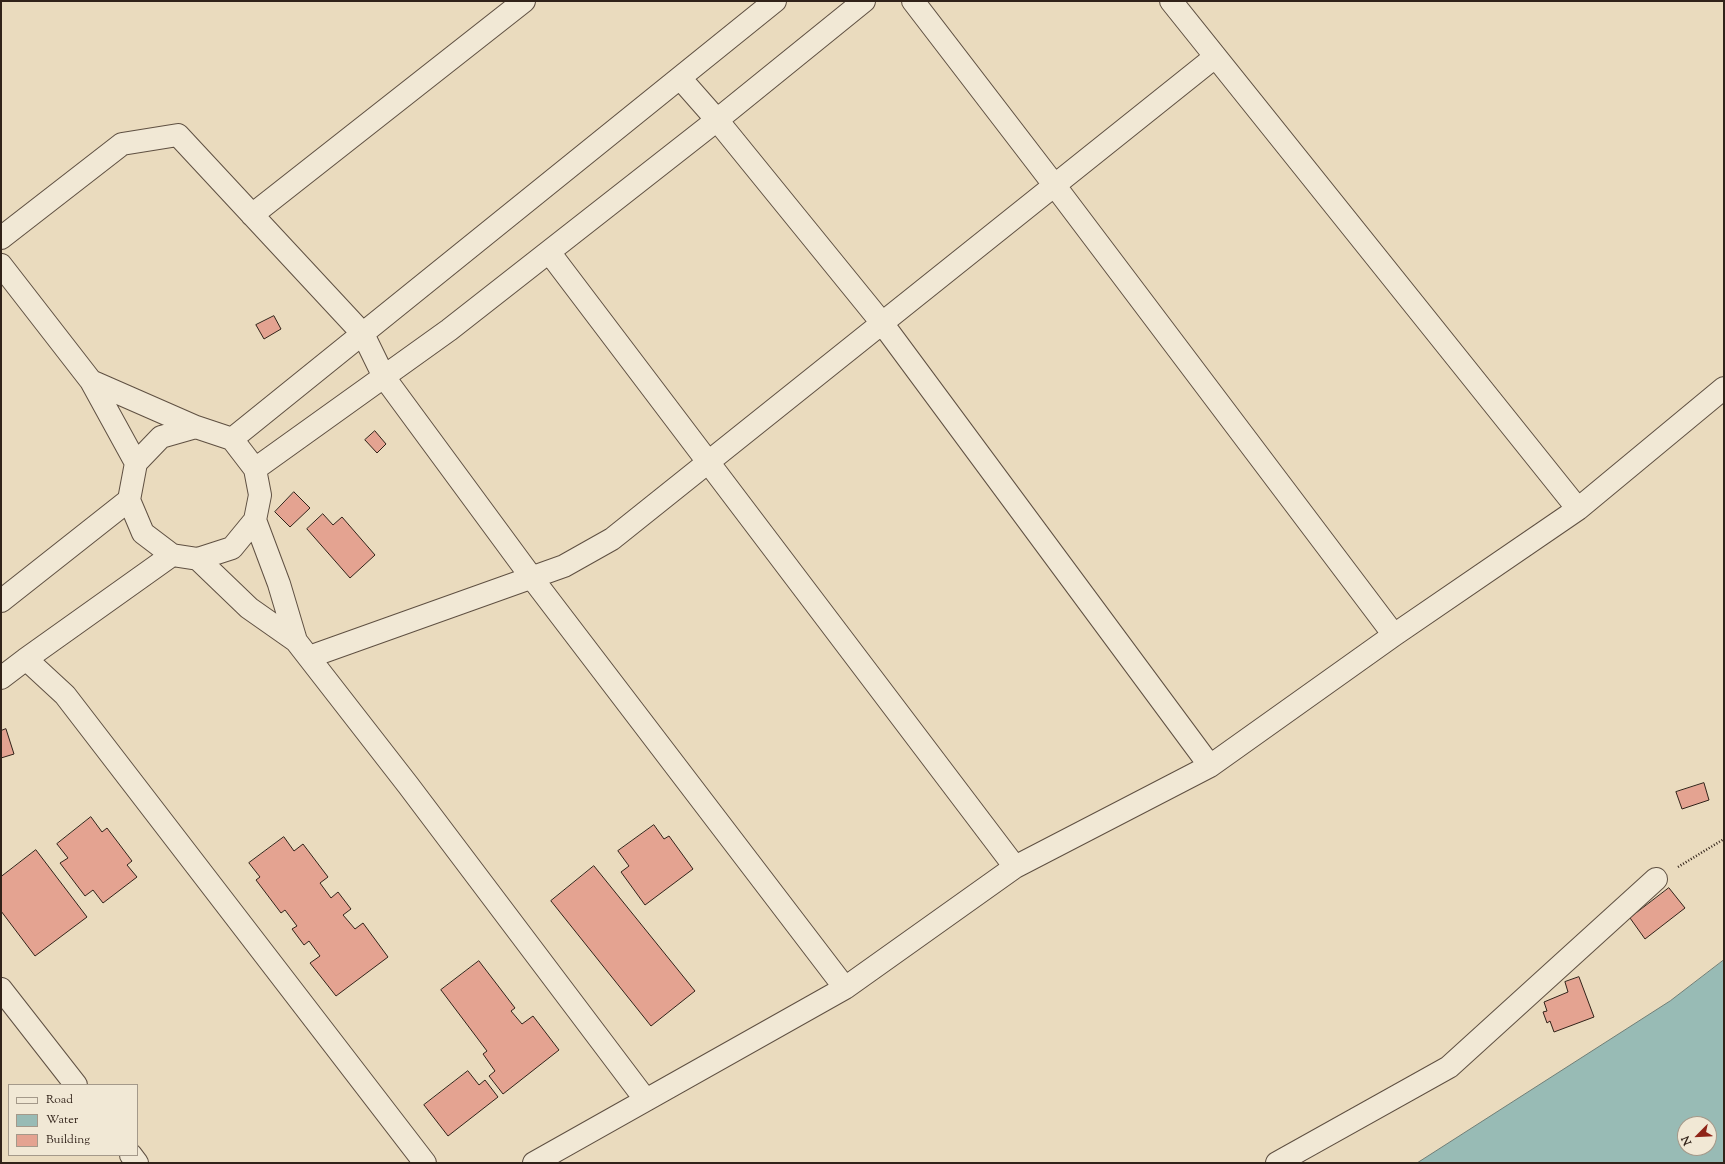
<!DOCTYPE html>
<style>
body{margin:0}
#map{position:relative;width:1725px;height:1164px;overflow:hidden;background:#eadbbe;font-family:"Sorts Mill Goudy",serif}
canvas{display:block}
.frame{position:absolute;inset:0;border:2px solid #312219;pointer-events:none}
.legend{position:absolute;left:8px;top:1084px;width:130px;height:72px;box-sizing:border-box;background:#f1e8d5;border:1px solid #a4998a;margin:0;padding:5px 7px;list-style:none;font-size:12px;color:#312219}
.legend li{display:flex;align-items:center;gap:8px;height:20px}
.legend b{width:20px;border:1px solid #a4998a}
.north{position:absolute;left:1677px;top:1116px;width:40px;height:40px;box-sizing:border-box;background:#f1e8d5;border:1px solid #a4998a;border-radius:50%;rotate:246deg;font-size:11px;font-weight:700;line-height:16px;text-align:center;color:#312219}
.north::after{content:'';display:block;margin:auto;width:14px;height:18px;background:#8f2418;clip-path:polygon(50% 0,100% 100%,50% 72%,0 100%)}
</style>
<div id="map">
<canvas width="1725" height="1164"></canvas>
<div class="frame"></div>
<ul class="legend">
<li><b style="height:5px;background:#f1e8d5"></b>Road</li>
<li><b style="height:11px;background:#98bbb5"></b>Water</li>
<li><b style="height:11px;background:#e4a391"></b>Building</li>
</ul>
<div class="north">N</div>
</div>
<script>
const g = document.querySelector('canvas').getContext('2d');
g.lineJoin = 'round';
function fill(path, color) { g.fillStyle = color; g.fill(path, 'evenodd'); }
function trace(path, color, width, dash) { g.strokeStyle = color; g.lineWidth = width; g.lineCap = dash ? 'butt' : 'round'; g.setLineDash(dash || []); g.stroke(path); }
const water = new Path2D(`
 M1724,960v203h-307l253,-162zM1685,1124h24v24h-24z`);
fill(water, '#98bbb5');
trace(water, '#6f7e77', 1);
const building = new Path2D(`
 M274,316l7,13 -17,10 -8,-14z
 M375,431l11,13 -9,9 -12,-13z
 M294,492l16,16 -20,19 -15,-15z
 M323,514l10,11 9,-8 33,38 -25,23 -43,-49z
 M6,729l8,25 -13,4v-27z
 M1704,783l5,17 -27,9 -6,-17z
 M91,817l11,15 5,-4 25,33 -5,4 10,12 -34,26 -10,-13 -8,6 -25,-33 8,-5 -11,-14z
 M654,825l10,14 5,-3 24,33 -48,36 -24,-33 8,-6 -11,-15z
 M284,837l10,14 9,-7 25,33 -8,6 11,15 7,-6 13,17 -8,6 12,14 8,-6 25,34 -52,39 -26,-33 10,-7 -11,-15 -5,4 -12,-16 5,-3 -12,-16 -4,3 -25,-33 4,-3 -11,-14z
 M36,850l51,67 -52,39 -34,-45v-34z
 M594,866l101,125 -44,35 -100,-125z
 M1669,888l16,20 -40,31 -15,-21z
 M479,961l36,47 -4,3 11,13 11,-8 26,34 -56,44 -14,-18 6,-5 -12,-17 4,-3 -46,-61z
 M1579,977l15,40 -40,15 -4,-11 -3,2 -4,-11 4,-1 -3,-9 24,-10 -3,-10z
 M468,1071l11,14 6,-5 13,17 -50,39 -24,-31z`);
fill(building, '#e4a391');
trace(building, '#312219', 1);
const minor = new Path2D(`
 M913,1l142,185 339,449
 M1171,1l407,508
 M680,78l37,42 165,203 328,443
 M252,215l272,-214
 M1,238l121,-94 56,-9 185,199 21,43 148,201 313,410
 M549,252l466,615
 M1,265l90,116 45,82
 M91,381l105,46
 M232,439l543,-438
 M255,469l194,-139 268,-210 147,-119
 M255,520l24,64 17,57
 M198,559l51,49 47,33 112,144 237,314
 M1,601l128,-101
 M309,657l255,-91 48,-27 603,-482
 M26,659l39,36 360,468
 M1,678l25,-19 146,-104 26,4 34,-11 23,-28 5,-25 -5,-26 -23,-30 -36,-12 -35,10 -25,26 -7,37 14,33 29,22
 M1,989l75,96
 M131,1155l6,8
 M534,1163l311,-175 170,-121 195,-101 184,-131 184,-126 146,-121
 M1277,1163l172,-96 207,-188`);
trace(minor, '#5f5042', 24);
trace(new Path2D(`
 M1678,867l46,-28`), '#312219', 2.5, [1, 2]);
trace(minor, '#f1e8d5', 22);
</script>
